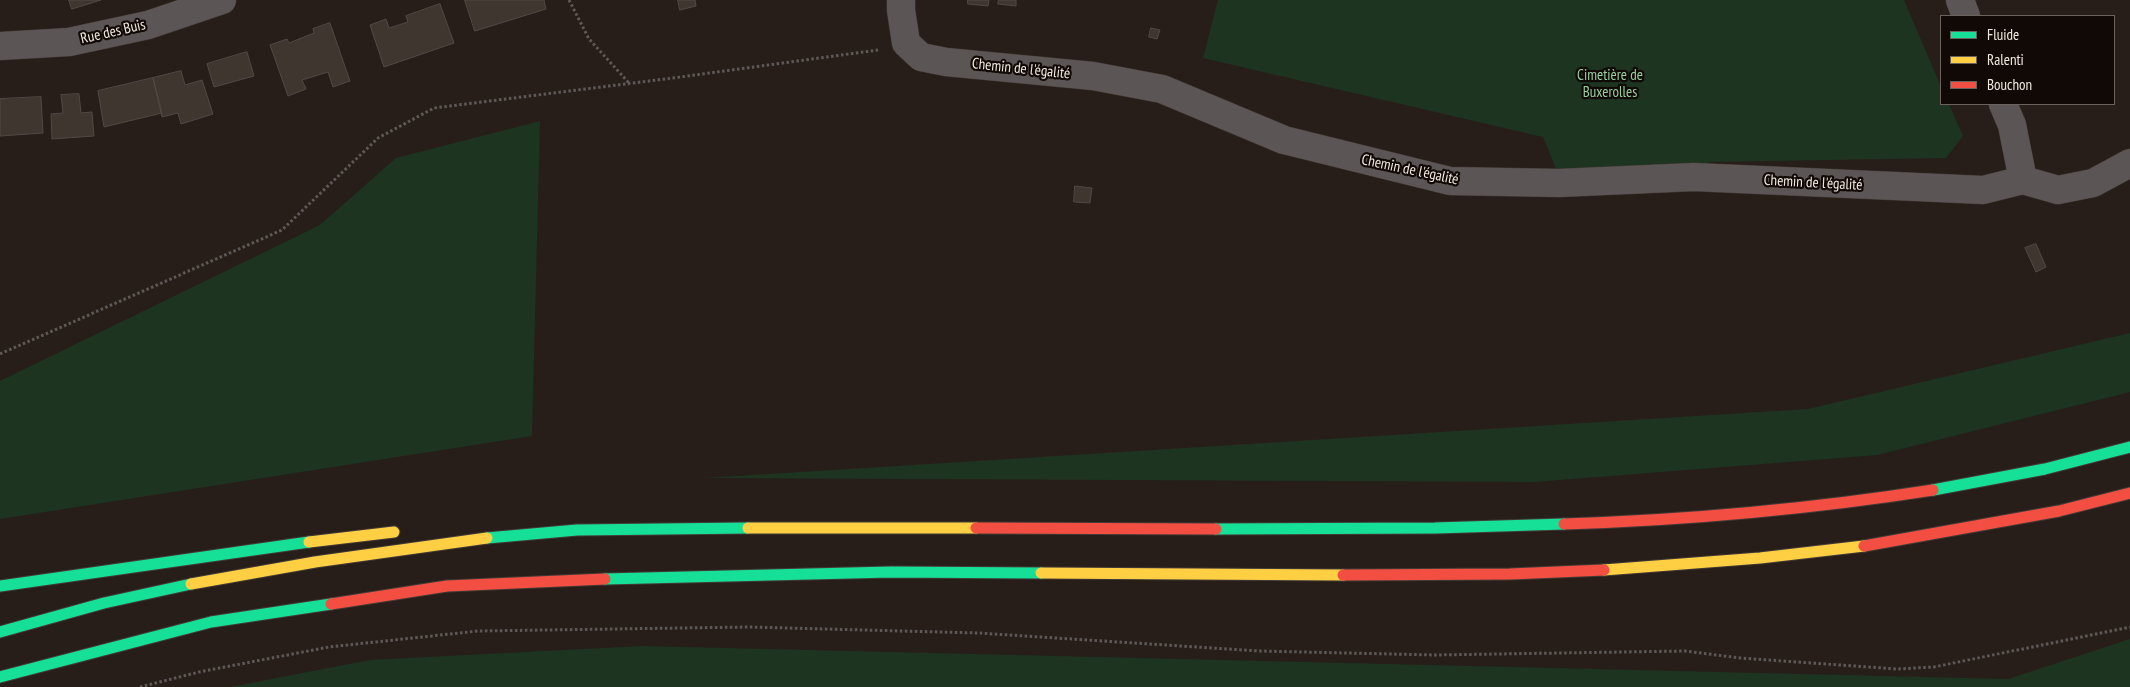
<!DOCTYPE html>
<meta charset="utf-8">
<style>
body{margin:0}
#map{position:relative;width:2130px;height:687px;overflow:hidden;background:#271e19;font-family:"PT Sans Narrow",sans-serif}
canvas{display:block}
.legend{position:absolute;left:1940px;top:15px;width:175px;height:90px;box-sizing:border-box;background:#100905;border:1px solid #6b625d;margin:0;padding:6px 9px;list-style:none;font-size:15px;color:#f3e8e2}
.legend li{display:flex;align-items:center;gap:10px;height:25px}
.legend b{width:25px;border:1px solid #6b625d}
</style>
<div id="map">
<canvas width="2130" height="687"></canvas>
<ul class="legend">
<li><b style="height:6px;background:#16e098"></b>Fluide</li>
<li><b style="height:6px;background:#ffcf43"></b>Ralenti</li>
<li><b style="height:6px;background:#f24e42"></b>Bouchon</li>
</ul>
</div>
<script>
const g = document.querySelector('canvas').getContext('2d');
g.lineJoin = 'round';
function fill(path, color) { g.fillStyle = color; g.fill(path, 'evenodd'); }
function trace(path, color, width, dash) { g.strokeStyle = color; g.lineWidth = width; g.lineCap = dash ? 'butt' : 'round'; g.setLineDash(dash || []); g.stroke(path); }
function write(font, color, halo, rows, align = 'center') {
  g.font = font + ' "PT Sans Narrow",sans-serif'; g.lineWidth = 4.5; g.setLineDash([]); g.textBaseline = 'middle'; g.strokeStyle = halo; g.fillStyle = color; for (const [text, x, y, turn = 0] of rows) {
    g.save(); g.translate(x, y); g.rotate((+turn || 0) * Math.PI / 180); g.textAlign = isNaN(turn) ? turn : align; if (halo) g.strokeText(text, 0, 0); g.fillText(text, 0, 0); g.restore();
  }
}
fill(new Path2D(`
 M1218,0h686l37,87v17h8l14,32 -17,22 -238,4 1,3 -152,6 -14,-34 -340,-79z
 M540,121l-8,315 -532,83v-138l320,-156 76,-67z
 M2130,333v59l-253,63 -343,27 -829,-4 1103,-69z
 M2130,639v48h-1900l140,-27 272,-14 1366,33z`), '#1d3421');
const building = new Path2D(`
 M69,0h32l-29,9z
 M465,0h79l2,9 -71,22z
 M678,0h17l1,6 -16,4z
 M968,0h21l-1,6 -20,-2z
 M999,0h17v6l-18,-2z
 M440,4l14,39 -70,24 -14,-42 16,-6 3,9 19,-6 -2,-6z
 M330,23l20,58 -17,6 -5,-15 -26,8 4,9 -18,7 -18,-51 17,-6 2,4 25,-10 -1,-4z
 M1151,28l9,2 -3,9 -8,-2z
 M247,52l7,24 -40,11 -7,-23z
 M181,71l4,14 17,-5 11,34 -32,10 -3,-11 -16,4 -9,-39z
 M153,78l9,35 -58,14 -6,-36z
 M79,94l2,19 11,-1 2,24 -42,3 -1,-25 12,-1 -2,-18z
 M41,97l2,36 -43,3v-37z
 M1075,186l17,2 -2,15 -16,-1z
 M2036,244l10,23 -10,5 -11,-24z`);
fill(building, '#403630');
trace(building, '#514945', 1);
const street = new Path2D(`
 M901,0v10l5,33 15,14 25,5 147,14 69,13 122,51 166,41 109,2 135,-6 289,13 40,-10
 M1960,0l6,16
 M0,46l69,-4 79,-17 74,-25
 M2003,104l9,21 11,55 35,10 35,-7 37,-20`);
const fast = new Path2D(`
 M1933,490l112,-21 85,-22
 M1216,529l219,-1 129,-4
 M487,538l90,-8 171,-2
 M605,579l286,-7 150,1
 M0,586l309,-44
 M0,632l104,-29 87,-19
 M0,677l211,-55 120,-18`);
const slow = new Path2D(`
 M748,528h228
 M309,542l85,-10
 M1604,570l156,-12 104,-12
 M1041,573l302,2
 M191,584l124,-22 172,-24`);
const jam = new Path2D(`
 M1564,524c124,-4 247,-15 369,-34
 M976,528l240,1
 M1864,546l195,-35 71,-18
 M1343,575l167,-1 94,-4
 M331,604l116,-18 158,-7`);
trace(street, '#433b36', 29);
trace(fast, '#433b36', 13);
trace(slow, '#433b36', 13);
trace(jam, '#433b36', 13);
trace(new Path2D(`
 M569,0l20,39 40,44
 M0,354l282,-124 96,-92 56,-30 239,-30 205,-28
 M140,687l59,-15 130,-25 149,-16 271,-4 229,6 281,18 176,4 250,-4 55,7 157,11 37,-2 196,-40`), '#5e5958', 3, [2.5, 2.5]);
trace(street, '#5c5555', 28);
trace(fast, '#16e098', 11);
trace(slow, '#ffcf43', 11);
trace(jam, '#f24e42', 11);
write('15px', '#f3e8e2', '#100905', [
 ["Rue des Buis",113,32,-13],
 ["Chemin de l'égalité",1021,69,6],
 ["Chemin de l'égalité",1410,170,12],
 ["Chemin de l'égalité",1813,183,3]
]);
write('15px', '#97cfa1', '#100905', [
 ["Cimetière de",1610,76],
 ["Buxerolles",1610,93]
]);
</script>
